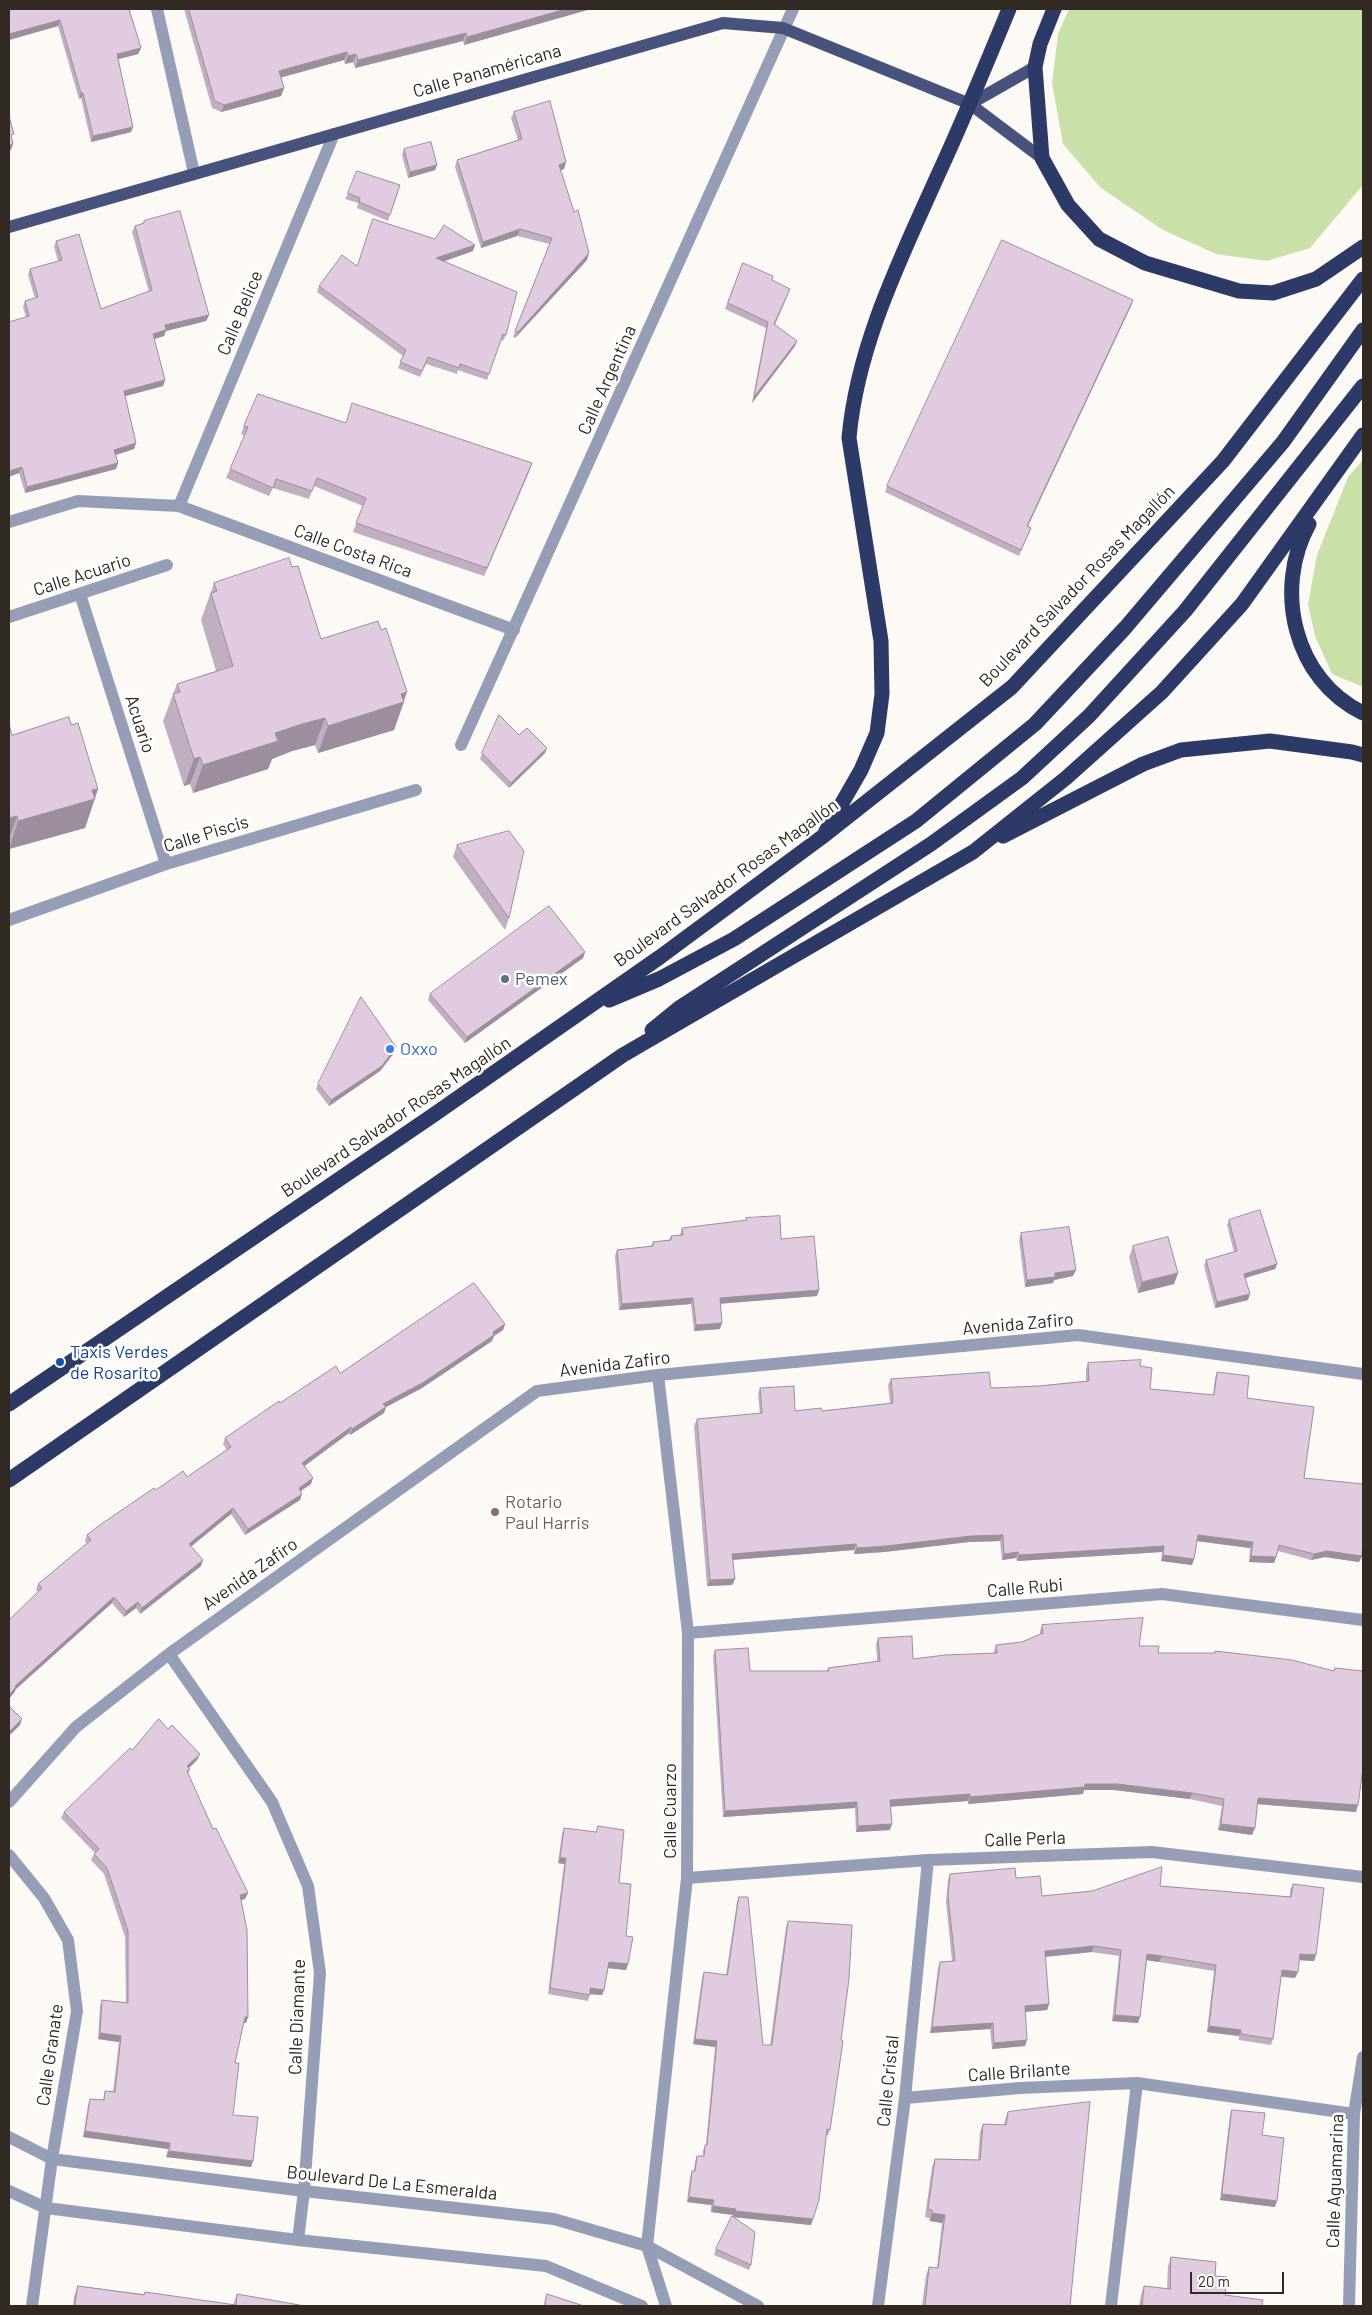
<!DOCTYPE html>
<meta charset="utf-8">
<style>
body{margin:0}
#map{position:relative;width:1372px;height:2315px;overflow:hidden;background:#fdf9f4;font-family:Barlow,sans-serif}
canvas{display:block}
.frame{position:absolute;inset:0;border:10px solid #322a22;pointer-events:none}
.scale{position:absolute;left:1190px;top:2272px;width:94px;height:22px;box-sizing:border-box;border:2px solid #322a22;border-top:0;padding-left:6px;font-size:15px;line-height:18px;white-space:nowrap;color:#322a22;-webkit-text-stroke:4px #fff;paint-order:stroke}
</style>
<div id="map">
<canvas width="1372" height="2315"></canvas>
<div class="frame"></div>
<div class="scale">20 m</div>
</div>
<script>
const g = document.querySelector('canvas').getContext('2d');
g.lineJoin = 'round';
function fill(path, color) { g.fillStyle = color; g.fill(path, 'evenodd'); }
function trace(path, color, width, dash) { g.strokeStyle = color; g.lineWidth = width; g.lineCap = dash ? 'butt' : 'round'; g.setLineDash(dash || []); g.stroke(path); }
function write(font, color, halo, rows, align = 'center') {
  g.font = font + ' Barlow,sans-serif'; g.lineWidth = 5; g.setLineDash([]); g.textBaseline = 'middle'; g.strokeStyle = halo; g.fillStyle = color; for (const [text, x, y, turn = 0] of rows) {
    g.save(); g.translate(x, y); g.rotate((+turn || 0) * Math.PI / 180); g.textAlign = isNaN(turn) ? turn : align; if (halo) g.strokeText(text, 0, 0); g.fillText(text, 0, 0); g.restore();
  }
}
fill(new Path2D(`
 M1069,9h294v176l-53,63 -43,13 -51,-7 -53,-24 -62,-42 -38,-44 -11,-61 6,-49z
 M1363,460v227l-31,-13 -17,-38 -7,-32 9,-49 31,-78z`), '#c9e1a8');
trace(new Path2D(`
 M157,9l37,164
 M179,506l155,-372
 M9,522l69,-21 101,5 335,124
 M80,594l86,270
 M9,617l158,-52
 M461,745l332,-736
 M9,920l157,-56 250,-74
 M658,1375l30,258 -1,245 -40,368 19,60
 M688,1633l474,-39 201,26
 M169,1654l103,148 36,84 12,87 -16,218 -6,49
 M9,1802l67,-75 93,-73 368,-263 121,-16 420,-40 285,39
 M9,1855l35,43 24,42 9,71 -25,148 -20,147
 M687,1878l241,-18 224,-8 211,25
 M905,2098l115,-10 117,-5 217,31
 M9,2137l43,22 252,32 250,28 93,27 111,60
 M9,2191l37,17 252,32 248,26 96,40
 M878,2306l27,-208 23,-238
 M1111,2306l26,-223
 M1349,2306l5,-192 9,-57`), '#969eb7', 12);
trace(new Path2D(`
 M970,104l65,-37
 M9,227l714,-204 60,5 187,76 73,55`), '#47537d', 12);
trace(new Path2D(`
 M1054,9l-14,35 -5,23 7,91 26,47 31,34 46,24 94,28 34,2 43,-14 47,-32
 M1309,524c-36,65 -15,156 54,189
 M826,831l35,-61 16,-37 5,-39 -1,-53 -32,-203c8,-92 51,-178 88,-261 26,-56 49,-112 72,-168
 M1003,836l140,-72 38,-14 89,-9 82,11 11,3
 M609,1000l50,-21 75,-40 182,-118 119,-97 90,-96 158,-186 80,-112
 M652,1030l27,-22 252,-164 91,-66 67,-62 96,-105 178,-225
 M9,1404l423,-288 228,-159 162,-120 190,-150 211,-226 140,-182
 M9,1480l614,-425 350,-203 93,-74 96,-86 80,-88 121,-169`), '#2d3967', 15);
fill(new Path2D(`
 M9,9h120l12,39 -3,6 -20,5 15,68 -2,5 -40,10 -10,-44 -2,1 -21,-73 -49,14z
 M184,9h407l-127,36 -1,-4 -108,27 -2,-6 -8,2 -1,-4 -63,17 3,11 -3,8 -60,16 -9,-4z
 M514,112l52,50 -2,7 -3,1 26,90 -72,78 -2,-1 2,-6 35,-87 -33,-8 -36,12 -26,-81 2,-7 61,-20 -7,-22z
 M404,149l33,16 -2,5 -27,8 -6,-23z
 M400,185l-12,36 -31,-13 1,-5 -13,-4 3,-6z
 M144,221l65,94 -3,6 -40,10 -2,5 -10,3 11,41 -2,6 -38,10 11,47 -2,6 -18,6 2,8 -2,6 -91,24 -6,-20 7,-156 -3,-10 2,-6 10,-3 -7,-23 2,-6 28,-8 -4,-14 2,-6 45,68 48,-17 -17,-60 3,-6 8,-2z
 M473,251l-29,10 62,74 -3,6 -2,-1 -14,40 -29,-10 -1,4 -31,-10 -6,13 -22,-9 5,-12 -86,-64 2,-6 38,-20z
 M743,263l29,17 16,15 -13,30 20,21 -43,57 14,-75 -41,-19z
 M1131,306l-103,220 3,2 -12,28 -134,-64 2,-6z
 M345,423l187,40 -48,113 -131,-44 10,-26 -49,-20 -5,13 -36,-11 -4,8 -43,-18 19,-42 -4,-2 3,-8z
 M292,567l29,72 83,63 -10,28 -76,23 -3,-8 -23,6 -20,8 -4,10 -75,24 -3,-9 -6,2 -21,-65 14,-37 39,-13 -15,-51 13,-37z
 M9,724l3,11 59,-10 27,64 -13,39 -76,21z
 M519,735l26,18 -36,35 -29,-29 2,-6z
 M457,845l52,73 -4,12 -52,-73z
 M585,952l-2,6 -118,85 -37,-43 2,-6z
 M394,1053l-14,18 -51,35 -13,-17 2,-5z
 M746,1218l35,21 36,57 -97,7v26l-26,2 -3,-27 -72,6 -4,-54 2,-6 34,-4 2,-4 16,-2 2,-4 9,-1 2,-7 64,-7z
 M1229,1220l48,44 -2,5 -30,9 3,22 -33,8 -11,-42 2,-6 28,-8 -7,-27z
 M1021,1233l52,43 -19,4 -1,3 -28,4 -6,-47z
 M1133,1246l45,27 -4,11 -36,9 -9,-36z
 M505,1324l-2,6 -9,6 -2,5 -70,47 -36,19 -2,6 -34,22 -1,-2 -44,33 6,18 -10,7 -1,9 -55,35 -14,-21 -40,33 12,13 -2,6 -61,48 -4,-6 -12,9 -12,-14 -96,86 -2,4 24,-101 -2,-2 2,-6 49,-40 -2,-3 2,-6 69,-45 31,-13 40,-27 -4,-6 2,-6 55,-35 60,-30z
 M1088,1363l52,3 10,23 63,6 2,-17 2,-6 30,26 57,80 58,78 -3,6 -34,-5 -14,3 -33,-9 -4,12 -25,-1 1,-14 -53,-7 -3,18 -2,6 -31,-4 1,-9 -145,9 -1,-3 -14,2 -2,-19 -31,1 -85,10 -30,2v-4l-121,10 2,19 -3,6 -25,1 -13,-160 3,-7 63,-5 -2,-20 2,-6 35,23h27l68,-8 -2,-18 3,-6 100,9 48,-2 47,-5v-12z
 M1042,1625l97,21 19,7h56l1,-2 118,20 2,-3 21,144 -99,-8 -5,31 -34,-5 4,-24 -32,-7 -76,-9h-30l-1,4 -115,10v-3l-77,5 -1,24 -34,2 -1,-24 -132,9 -10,-161 2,-6 35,21h77l1,-3 49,-7 -1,-17 2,-6 35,21 81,-6v-2l2,-6 26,-3 18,-8v-3z
 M132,1750l65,10 -8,8 1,1 -2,5 57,125 -4,1 7,117 -2,6h-3l-8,40 -2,52 20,46 -2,6 -85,-10 2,-8 -85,-12 5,-32 2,-6 13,1 2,-9 8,1 6,-50 -21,-3 2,-33 2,-6 24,3 -1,-66 -21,-63 -13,-14 3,-6 1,-1 -34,-35 3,-6z
 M564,1828l55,55 7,53 2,28 -2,6 -18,-2 -4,22 -2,5 -12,-1 -2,7 -40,-7 16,-130 -6,-1 4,-29z
 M950,1874l66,4 26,18 118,-10 130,11v-7l3,-6 23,71 -2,6 -15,-1 -4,18 -14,-1 -8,62 -2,6 -32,-5v-4l-32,-4 7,-61 -55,-9 -12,-2 -7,57 -2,6 -26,-2 7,-65 -27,-4 -47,5 4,47 -2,6 -22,2v34l-33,3 -2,-20 -60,4 8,-65 2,-6 12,-1 -6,-59 2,-22z
 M739,1897l24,148h7l16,-118 2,-6 53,119 -11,90 -2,5h-2l-15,90 -78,-8v-2l-22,-3v-7l-24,-3 3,-25 2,-6h2l1,-10 2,-5h6v-6l3,-5 9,-98 -22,-3 9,-66 2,-6 22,3 11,-73z
 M1232,2110l30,25 13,72 -55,-7 10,-85z
 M1008,2112l62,194h-148l4,-31 3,-8 8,1 5,-45 -12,-2 -1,-3 -4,-1 7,-50 3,-8 43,1 2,-28 3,-8 21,1 1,-5z
 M716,2249l35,16 -2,5 -35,-15z
 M1171,2257l44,19 10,19 37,11h-123l2,-11 3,-9 23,3 1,-23z
 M78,2286l155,19 4,-11 68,12h-232l1,-9z
 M547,2294l37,12h-40l1,-6z`), '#c1afc1');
fill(new Path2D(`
 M566,9h25l-127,36 3,-8z
 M60,20l-2,6 -49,14v-6z
 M466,33l-3,8 -108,27 3,-8z
 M141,48l-3,6 -23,6 2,-6z
 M347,52l-3,8 -68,19 3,-8z
 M356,54l-3,8 -8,2 3,-8z
 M284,88l-3,8 -60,16 3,-7z
 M81,93h2l-2,5 -2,1z
 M133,127l-2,5 -40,10 2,-6z
 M13,144l-2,6 -2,1v-6z
 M566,162l-2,7 -7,2 2,-6z
 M437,165l-2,5 -27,8 2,-6z
 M520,229l-3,7 -36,12 2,-6z
 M475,245l-2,6 -39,14 2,-7z
 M589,253l-2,7 -72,78 3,-6z
 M1133,300l-2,6 -106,226 2,-6z
 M209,315l-3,6 -40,10 -2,5 -13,4 2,-6 12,-9z
 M797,341l-2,5 -43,57 2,-6z
 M165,380l-2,6 -41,11 2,-6z
 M136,443l-2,6 -22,7 2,-6z
 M118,463l-2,6 -91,24 2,-6z
 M532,463l-3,9 -45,104 3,-8z
 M22,467l-3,6 -10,4v-6z
 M407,692l-13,38 -76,23 10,-27z
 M325,718l-10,27 -23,6 -20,8 -4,10 -75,24 10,-28 72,-32 27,-9z
 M547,748l-2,5 -36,35 2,-5z
 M200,757l-10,27 -6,2 10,-27z
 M98,789l-13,39 -76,21 9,-28 74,-31z
 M17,816l-8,23v-21z
 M585,952l-2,6 -118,85 2,-6z
 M396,1047l-2,6 -14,18 -51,35 2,-6z
 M1277,1264l-2,5 -33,10 2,-5z
 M1076,1270l-3,6 -19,4 -1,3 -28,4 2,-7 28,-7z
 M1178,1273l-4,11 -36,9 4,-11z
 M819,1290l-2,6 -99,8 2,-6z
 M1250,1294l-2,6 -33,8 2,-6z
 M693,1298l-2,6 -72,6 3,-6z
 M722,1323l-2,6 -26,2 2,-6z
 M505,1324l-2,6 -9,6 -2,5 -70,47 -36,19 -2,6 -34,22 2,-6 31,-25z
 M351,1427l-2,6 -49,36 2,-6z
 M313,1478l-2,6 -15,10 3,-6z
 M302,1494l-2,6 -55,35 3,-6z
 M233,1508l-2,6 -45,36 3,-6z
 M1003,1535l-3,6 -31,1 -85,10 -30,2 3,-6 114,-12z
 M1198,1535l55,7 -3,6 -54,-7z
 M856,1544l-2,6 -124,10 2,-6z
 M1164,1546l-2,6 -145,9 2,-6z
 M1327,1551l35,5 -3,6 -34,-5 -14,3 3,-6z
 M1018,1552l-2,6 -14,2 2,-6z
 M1163,1555l31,4 -2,6 -31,-4z
 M1251,1556l25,1 -2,6 -25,-1z
 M203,1560l-2,6 -61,48 2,-6z
 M735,1579l-3,6 -25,1 3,-6z
 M114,1597l-2,6 -96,86 -2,4 -5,6v-4l6,-9z
 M138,1602l-2,6 -12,9 2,-6z
 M22,1719l-2,6 -11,11v-4z
 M200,1754l-3,6 -12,12 2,-6z
 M1085,1784h32l75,9 -2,6 -76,-9h-30l-1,4 -115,10 2,-7z
 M970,1794l-2,7 -80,6 2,-7z
 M1258,1798l100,7 -2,7 -100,-8z
 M857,1802l-2,6 -132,9 2,-6z
 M892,1824l-2,6 -34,2 2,-6z
 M1221,1824l34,4 -3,7 -34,-5z
 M560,1858h6l-2,6 -6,-1z
 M248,1893l-3,6 -7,2 2,-6z
 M1094,1946l-2,6 -49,5 2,-6z
 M1147,1954l15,2 -3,6 -14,-2z
 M1300,1954l16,1 -2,6 -17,-1z
 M609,1962l19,2 -2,6 -19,-2z
 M1282,1970l16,2 -3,6 -15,-2z
 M590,1988l14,2 -2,5 -14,-1z
 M1049,2004l-2,6 -24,2 2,-6z
 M1115,2015l25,2 -2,6 -26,-2z
 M245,2017h3l-2,6h-4z
 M993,2023l-3,6 -60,4 2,-6z
 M1209,2026l32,4 -2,6 -32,-4z
 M100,2033l21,3 -2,6 -21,-3z
 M695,2039l22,2 -2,6 -22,-3z
 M1027,2040l-2,6 -33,3 2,-6z
 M85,2131l85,12 -2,6 -85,-12z
 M169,2151l84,10 -2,6 -85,-10z
 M1222,2194l55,7 -2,6 -55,-7z
 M689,2197l25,3 -3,5 -24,-3z
 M713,2206l23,3 77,10 -2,6 -78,-8v-2l-22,-3z
 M932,2213l13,2 -3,8 -12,-2z`), '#9d8e9d');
const building = new Path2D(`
 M9,9h120l12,39 -24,6 16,73 -40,9 -10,-43h-2l-21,-73 -51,14z
 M189,9h377l-99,28 -1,-4 -108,27 -2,-6 -8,2 -1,-4 -68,19 5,17 -60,17 -9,-4z
 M550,101l16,61 -7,3 15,47 4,-2 11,43 -71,79 -3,-1 37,-93 -32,-9 -37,13 -26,-82 65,-21 -8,-27z
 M9,116l5,18 -3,1 2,9 -4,1z
 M431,142l6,23 -27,7 -6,-23z
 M357,171l43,14 -10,30 -31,-13 1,-4 -12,-5z
 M180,211l29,104 -44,10 1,5 -13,4 12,46 -41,11 12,52 -22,7 4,13 -91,24 -5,-20 -13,4v-149l20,-6 -4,-15 13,-4 -8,-28 32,-9 -6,-19 23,-7 22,75 51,-19 -17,-64 9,-3v-2z
 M373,219l62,20 9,-14 31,20 -39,13 81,34 -11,43 -3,-1 -14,40 -29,-10 -1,4 -31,-11 -6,14 -22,-9 6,-12 -87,-64 23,-31 15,11z
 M1002,240l131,60 -106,226 4,2 -10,22 -134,-64z
 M743,263l30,13 -1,4 18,9 -16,35 23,17 -43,56 14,-75 -40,-19z
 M258,394l88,29 6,-20 180,60 -45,105 -131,-45 10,-25 -49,-20 -5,13 -36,-12 -3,9 -43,-19 18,-42 -4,-1z
 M289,558l3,9 6,-1 23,73 57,-18 3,9 5,-2 21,64 -6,2 3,8 -76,24 -3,-8 -23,6 -27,9 3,8 -75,24 -3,-8 -6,2 -21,-65 7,-2 -3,-8 56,-18 -22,-73 6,-2 -3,-8z
 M499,715l20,20 8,-7 20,20 -36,35 -29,-30z
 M69,717l2,8 7,-2 20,66 -6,1 3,9 -77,22 -1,-5 -8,2v-94l3,11z
 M509,831l15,20 -15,67 -52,-73z
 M549,906l36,46 -118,85 -37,-43z
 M361,997l35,50 -14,19 -51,34 -13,-16z
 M1260,1210l17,54 -33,10 6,20 -33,8 -11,-42 31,-9 -8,-31z
 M780,1216l1,23 33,-3 5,54 -99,8 2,25 -26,2 -3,-27 -71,6 -5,-54 36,-4v-4l18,-2v-4l12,-1 -1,-7 65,-8 -1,-2z
 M1069,1227l7,43 -21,3v4l-28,3 -6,-47z
 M1168,1237l10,36 -36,9 -9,-36z
 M474,1283l31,41 -12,8 1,3 -70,47 -41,22 3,3 -34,22 -1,-2 -49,36 11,15 -14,10 3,6 -54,35 -15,-21 -44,36 14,16 -61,48 -4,-6 -12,9 -12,-14 -99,89 1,1 -7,8v-75l33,-32 -4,-4 53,-44 -4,-5 10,-8 57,-39 2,2 27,-19 4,6 44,-30 -6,-9 54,-37 1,2 56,-37 4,7z
 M1141,1360l-1,6 12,2 -2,21 64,6 3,-23 32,4 -2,22 67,9 -10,71 59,6v58l-1,14 -35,-5 -13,3 -35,-9 -3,12 -25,-1 2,-14 -55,-7 -4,24 -31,-4 1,-9 -145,9 -1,-3 -14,2 -1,-19 -32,1 -85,10 -29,2 -1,-4 -124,10 3,25 -25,1 -13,-161 65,-6 -2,-25 34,-2 1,25 26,-3 1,3 71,-8 -2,-24 98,-7 2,16 48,-2 50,-5 -1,-18z
 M1143,1618l-4,28h20l-1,7h57v-2l77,9 42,11 1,-3 28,3v97l-5,37 -100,-7 -3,30 -34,-4 3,-25 -32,-6 -75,-9h-32v3l-115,10v-3l-80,6 2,24 -34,2 -1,-24 -132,9 -10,-161 33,-2 2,23h79l-1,-3 52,-7 -2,-23 34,-2 1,23 32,-4 52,-2 -1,-8 26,-3 21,-9 -1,-8z
 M9,1706l13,13 -13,13z
 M159,1719l9,10 4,-4 28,29 -13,12 3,3 -3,2 26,58 3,-1 32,65 -8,2 7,35 1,87h-3l-10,46h4l-6,52 25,2 -5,44 -84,-10 1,-8 -85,-12 5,-32 14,1 1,-9 10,1 6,-56 -21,-3 2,-33 26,3v-72l-21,-63 -13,-14 5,-5 -35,-37 66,-64 2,2z
 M598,1826l26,4 -5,53 12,1 -5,52 7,1 -5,27 -19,-2 -5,28 -14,-2v7l-40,-7 16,-130h-6l4,-30 32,4z
 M1162,1867l-2,19 131,11 2,-13 31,4 -8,67 -16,-1 -2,18 -16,-2 -9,69 -32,-5v-4l-32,-4 7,-61 -54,-9 -15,-2 -7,63 -25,-2 6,-65 -27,-4 -49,5 4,53 -24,2 2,34 -33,3 -1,-20 -61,4 8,-65 15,-1 -7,-65 2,-22 65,-6 1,10 24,-2 2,20 50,-5z
 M739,1897h9l15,148h9l16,-124 64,4 -3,54 -8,61 2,1 -13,89 -3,-1 -8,71 -6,19 -78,-8 1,-2 -23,-3 1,-6 -25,-3 3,-26h3l2,-15h7l1,-11h2l10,-104 -22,-2 9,-67 23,3z
 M1090,2102l-20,204h-145l4,-39 9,1 7,-53 -13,-2v-3l-4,-1 7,-50 45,1 3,-36 23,1 2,-13z
 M1232,2110l33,3 -3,22 22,3 -7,63 -55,-7z
 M732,2216l23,16 -4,33 -35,-16z
 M1171,2257l45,5 -1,14 12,1 -2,18 38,5 -1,6h-120l2,-20 26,3z
 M78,2286l66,9 1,-3 91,13 1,-11 68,12h-230z
 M547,2294l37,12h-39z`);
fill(building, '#e0cbe0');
trace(building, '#9d8e9d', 1);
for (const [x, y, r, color] of [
 [505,979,5,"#5c6f8a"],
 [390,1049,5,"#3f7fe0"],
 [60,1362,5,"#1a4fb4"],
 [495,1512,5,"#8d6e63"]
]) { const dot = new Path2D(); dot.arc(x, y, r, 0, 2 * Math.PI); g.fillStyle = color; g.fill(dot); trace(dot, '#fff', 2); }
write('18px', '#322a22', '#fff', [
 ["Calle Panaméricana",487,71,-16],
 ["Calle Belice",240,313,-67],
 ["Calle Argentina",607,380,-66],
 ["Calle Costa Rica",353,551,20],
 ["Calle Acuario",82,575,-18],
 ["Boulevard Salvador Rosas Magallón",1077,586,-46],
 ["Acuario",140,724,72],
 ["Calle Piscis",206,834,-17],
 ["Boulevard Salvador Rosas Magallón",726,883,-36],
 ["Boulevard Salvador Rosas Magallón",396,1117,-34],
 ["Avenida Zafiro",1018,1324,-5],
 ["Avenida Zafiro",615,1364,-7],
 ["Avenida Zafiro",250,1574,-35],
 ["Calle Rubi",1025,1588,-5],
 ["Calle Cuarzo",670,1811,-90],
 ["Calle Perla",1025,1839,-2],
 ["Calle Diamante",297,2017,-88],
 ["Calle Granate",50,2055,-82],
 ["Calle Brilante",1019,2072,-4],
 ["Calle Cristal",888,2081,-84],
 ["Calle Aguamarina",1335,2181,-88],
 ["Boulevard De La Esmeralda",392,2183,6]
]);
write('18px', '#4e5e75', '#fff', [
 ["Pemex",515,979]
], 'left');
write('18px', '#366cbe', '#fff', [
 ["Oxxo",400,1049]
], 'left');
write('18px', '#164399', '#fff', [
 ["Taxis Verdes",70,1352],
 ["de Rosarito",70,1373]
], 'left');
write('18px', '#785e54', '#fff', [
 ["Rotario",505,1502],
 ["Paul Harris",505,1523]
], 'left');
</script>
